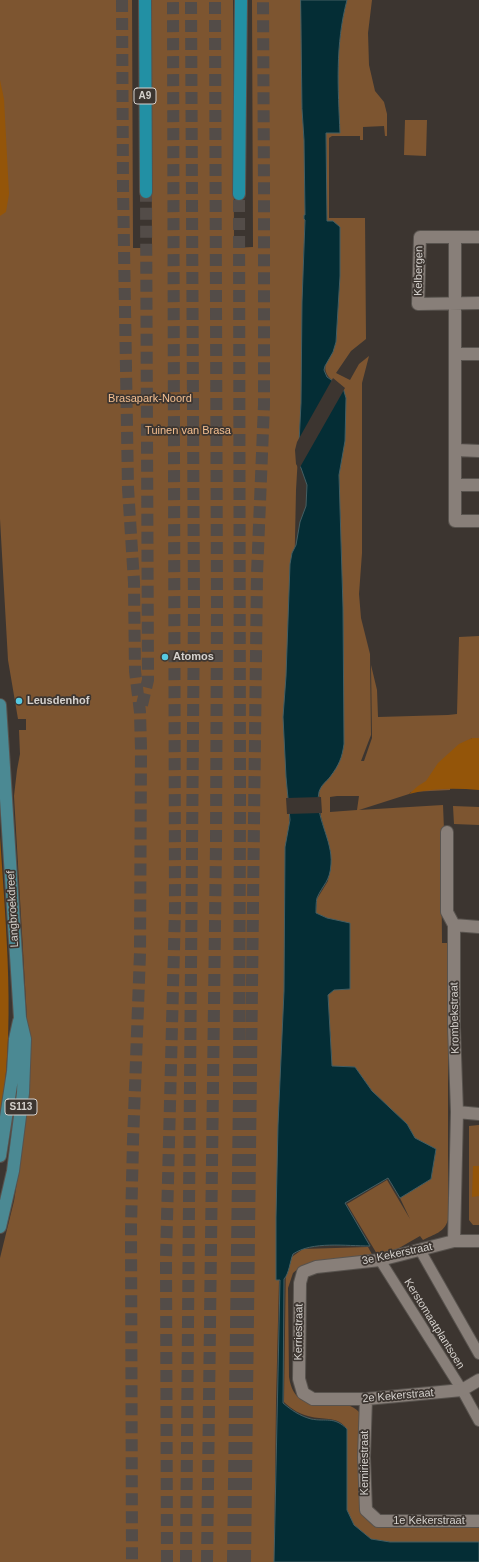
<!DOCTYPE html>
<style>
body{margin:0}
canvas{display:block;background:#3c3530}
</style>
<canvas width="479" height="1562"></canvas>
<script>
const g = document.querySelector('canvas').getContext('2d');
g.lineJoin = 'round';
function fill(path, color) { g.fillStyle = color; g.fill(path, 'evenodd'); }
function trace(path, color, width, dash) { g.strokeStyle = color; g.lineWidth = width; g.lineCap = dash ? 'butt' : 'round'; g.setLineDash(dash || []); g.stroke(path); }
function write(font, color, halo, rows, align = 'center') {
  g.font = font + ' Helvetica,sans-serif'; g.lineWidth = 3.5; g.setLineDash([]); g.textBaseline = 'middle'; g.strokeStyle = halo; g.fillStyle = color; for (const [text, x, y, turn = 0] of rows) {
    g.save(); g.translate(x, y); g.rotate((+turn || 0) * Math.PI / 180); g.textAlign = isNaN(turn) ? turn : align; if (halo) g.strokeText(text, 0, 0); g.fillText(text, 0, 0); g.restore();
  }
}
fill(new Path2D(`
 M0,0h132l1,248h19l-1,-248h82l1,248 19,-1 -1,-247h49l1,109 2,31 1,75 -2,54 1,83 -8,138 -7,333v50l-13,529 -2,160h-274v-304l14,-57 8,-50 6,-73 -1,-59 -13,-223 3,-26 3,-16 -1,-24h7v-11h-8l-10,-59 -8,-141z
 M347,0h25l-4,33 1,32 6,26 9,11 3,12v22h-2l-1,-10 -21,1v13h-3v-4h-28l-3,2v80h36l1,121 -15,12 -15,22 14,7 9,-16 10,-8 -7,27v170l-3,41 2,24 9,36 1,81 -10,26h3l8,-23 -1,-73 6,25 1,27 70,-2 9,-1 2,-77 20,-1v102h-7l-28,21 6,19v12l-39,2 -2,2 -50,16 84,-5 1,25h-3l1,113h6v277c-4,13 -14,14 -25,20l-3,-4 -40,23 -33,-55 40,-24 23,39 -10,-21 31,-19 5,-29 -21,-12 -8,-14 -35,-33 -17,-24 -23,-1 -4,-71 6,-5 16,-1 -23,-71 -11,-5 1,-14 11,-18 3,-27 -10,-37 -2,-25 3,-7 13,-16 9,-25 -1,-136 -4,-133 2,-15 -7,-78c-18,-15 -3,-23 2,-40l4,-66v-49l-13,-6 -1,-88h14c-2,-45 -5,-88 7,-133zM337,796h22l-2,14 -27,2v-15z
 M405,120h22l-1,36 -22,-1z
 M453,806l26,1v18l-25,-1z
 M479,1125v100h-6l-4,-5v-94z
 M368,1247l7,13 -59,1 -16,6 -7,6 -5,15 1,89c7,46 50,12 71,36l1,88 17,24 7,2h94v15h-89l-19,-3 -17,-14 -7,-15v-81c-9,-13 -22,-9 -35,-12 -11,-2 -21,-8 -28,-15l2,-141 17,-12z`), '#7d5530');
fill(new Path2D(`
 M0,80l4,19 5,95 -3,18 -6,4z
 M472,738h7v52c-24,-2 -47,-2 -70,4l9,-8 8,-5 12,-18 21,-19z
 M0,836c6,95 16,190 0,285z
 M473,1166h6v30l-7,1z`), '#945509');
const water = new Path2D(`
 M301,0h46c-12,45 -9,88 -7,133h-14l1,88h6l7,6v49l-4,66 -3,10 -8,14 -1,4 3,7 16,11 3,10 -1,43 -6,34 4,133 1,136c-2,14 -5,21 -14,33 -4,5 -9,8 -11,15 -5,24 14,48 12,72 -1,18 -8,20 -14,34 -1,4 -1,10 -1,15l11,5 23,5v66l-16,1 -6,5 4,71 23,1 17,24 35,33 8,14 21,11 -5,30 -31,19 -12,-20 -43,25 25,43c-24,0 -58,-5 -77,8 -3,7 -4,20 -9,25l-1,124c8,7 17,13 28,16 15,3 23,-3 36,10v81l7,15 17,14 19,3h89v20h-205l6,-282h-4v-63l2,-92 6,-134 1,-144 5,-27 -4,-43 -3,-60 3,-41 4,-112 2,-11 4,-8 4,-23 6,-16 1,-21 -6,-17 -3,-5 3,-60 1,-101 3,-82 -1,-1v-4h1l-1,-75 -2,-31z`);
fill(water, '#042d35');
trace(water, '#435e63', 1);
fill(new Path2D(`
 M333,378l12,10 -46,81 -3,-5 -1,-14 2,-8z
 M321,797l1,16 -35,1 -1,-16z`), '#3c3530');
trace(new Path2D(`
 M122,0l1,188 5,300 6,94 1,89 5,41 1,37 -1,204 -7,188 -2,85 1,336
 M142,705l6,-25 -2,-488
 M167,1562l-1,-304 9,-349 -2,-909
 M186,1562l8,-952 -3,-610
 M207,1562l9,-717 1,-236 -2,-609
 M233,1562l6,-465 1,-299 -1,-604
 M245,1562l12,-988 7,-169v-215l-1,-190`), '#534c48', 12, [12, 6]);
const pedestrian = new Path2D(`
 M420,1250l59,104
 M380,1260l82,130 17,31`);
const minor = new Path2D(`
 M455,237v284h24
 M479,237h-59l-2,67 61,-1
 M456,354h23
 M456,450l23,1
 M455,485h24
 M447,832v80l7,13 25,2
 M454,925v102l3,85 -3,129
 M457,1112l22,2
 M479,1241h-25l-74,19 -64,7 -13,5 -3,11 -1,96 4,14 10,6h53l96,-9 17,-10
 M366,1399l-2,58 2,53 12,11h101`);
const primary = new Path2D(`
 M0,705l20,313 5,21 -2,54 -10,78 -13,56
 M0,1156l13,-84 2,-33 4,-18`);
const motorway = new Path2D(`
 M145,0l1,192
 M239,194l2,-194`);
trace(pedestrian, '#58534e', 12);
trace(minor, '#58534e', 14);
trace(primary, '#58534e', 14);
trace(motorway, '#58534e', 14);
trace(pedestrian, '#887f79', 10);
trace(minor, '#887f79', 12);
trace(primary, '#4b8993', 12);
trace(motorway, '#2290a4', 12);
for (const [x, y, r, color] of [
 [165,657,4,"#56c9e1"],
 [19,701,4,"#56c9e1"]
]) { const dot = new Path2D(); dot.arc(x, y, r, 0, 2 * Math.PI); g.fillStyle = color; g.fill(dot); trace(dot, '#3c3530', 1.5); }
for (const [x, y, w] of [
 [145,96,22],
 [21,1107,32]
]) { const box = new Path2D(); box.roundRect(x - w / 2, y - 8, w, 16, 3); g.fillStyle = '#3c3530'; g.fill(box); trace(box, '#d5d1cd', 1); }
write('bold 10px', '#d5d1cd', null, [
 ["A9",145,96],
 ["S113",21,1107]
]);
write('11px', '#d5d1cd', '#3c3530', [
 ["Kelbergen",419,271,-89],
 ["Langbroekdreef",13,909,-93],
 ["Krombekstraat",455,1018,-91],
 ["3e Kekerstraat",397,1254,-12],
 ["Kerstomaatplantsoen",434,1324,58],
 ["Kerriestraat",299,1332,-89],
 ["2e Kekerstraat",398,1396,-5],
 ["Kemiriestraat",365,1463,-90],
 ["1e Kekerstraat",429,1521]
]);
write('11px', '#f4bf90', '#3c3530', [
 ["Brasapark-Noord",150,399],
 ["Tuinen van Brasa",188,431]
]);
write('bold 11px', '#d5d1cd', '#3c3530', [
 ["Atomos",173,657],
 ["Leusdenhof",27,701]
], 'left');
</script>
